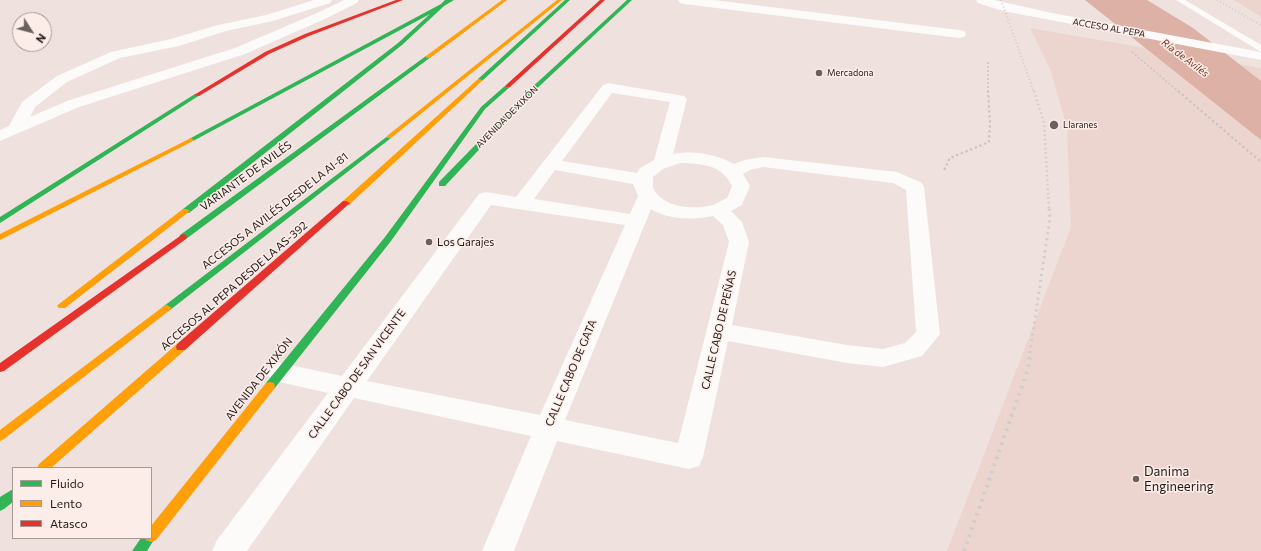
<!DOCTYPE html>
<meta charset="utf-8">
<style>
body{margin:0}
#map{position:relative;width:1261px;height:551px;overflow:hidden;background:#efe1de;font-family:Commissioner,sans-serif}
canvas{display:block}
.legend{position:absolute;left:12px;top:467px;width:140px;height:72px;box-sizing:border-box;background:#fcede9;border:1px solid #a59995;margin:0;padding:5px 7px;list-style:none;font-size:12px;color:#221a18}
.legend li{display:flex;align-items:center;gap:8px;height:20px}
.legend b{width:20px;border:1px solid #a59995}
.north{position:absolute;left:12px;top:12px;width:40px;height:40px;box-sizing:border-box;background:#fcede9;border:1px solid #a59995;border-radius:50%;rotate:126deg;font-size:11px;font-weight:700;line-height:16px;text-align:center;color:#221a18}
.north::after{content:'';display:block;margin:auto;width:14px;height:18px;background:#6a605d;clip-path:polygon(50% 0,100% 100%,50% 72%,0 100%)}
</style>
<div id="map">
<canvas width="1261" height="551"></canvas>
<ul class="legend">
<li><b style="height:5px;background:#30b455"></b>Fluido</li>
<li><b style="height:5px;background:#ff9f0a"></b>Lento</li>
<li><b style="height:5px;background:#e5322d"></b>Atasco</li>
</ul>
<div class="north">N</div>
</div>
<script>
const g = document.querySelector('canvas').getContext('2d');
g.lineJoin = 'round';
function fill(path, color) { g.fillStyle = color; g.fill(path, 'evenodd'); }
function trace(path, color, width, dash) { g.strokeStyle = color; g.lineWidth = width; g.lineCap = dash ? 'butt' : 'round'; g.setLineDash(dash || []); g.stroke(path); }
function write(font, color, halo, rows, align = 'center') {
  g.font = font + ' Commissioner,sans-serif'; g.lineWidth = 3; g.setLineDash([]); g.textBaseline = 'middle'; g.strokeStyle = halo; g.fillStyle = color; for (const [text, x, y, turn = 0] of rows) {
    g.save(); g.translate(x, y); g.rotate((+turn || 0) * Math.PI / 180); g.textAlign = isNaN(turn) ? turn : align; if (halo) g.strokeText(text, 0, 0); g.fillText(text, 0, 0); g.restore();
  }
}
fill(new Path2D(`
 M1234,0h27v17z
 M1030,28l231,40v483h-314l124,-324 -4,-99 -16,-57z`), '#edd5cf');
fill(new Path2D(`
 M1085,0h62l46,28 68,53v59z`), '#deb1a7');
trace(new Path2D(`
 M1132,52l47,40
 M988,92v-30`), '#cac4c3', 1.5, [2, 2]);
trace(new Path2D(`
 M1178,91l83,71
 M944,170l6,-12 39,-16 1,-20 -2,-31`), '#cac4c3', 2, [2.5, 2.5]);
fill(new Path2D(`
 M1176,0h9l76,45v7z`), '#fdfafa');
fill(new Path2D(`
 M314,0h18l-2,3 -57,18 -47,10 -47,15 -59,12 -53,24 -32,25 -5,10 37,-16 168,-53 82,-35 27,-13h15l-2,3 -32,16 -80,35 -166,53 -79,34v-11l9,-4 13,-24 35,-26 54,-24 60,-13 47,-14 48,-10z
 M678,0h35l246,30 5,1 2,3 -2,3 -5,1 -275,-34 -4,-1z
 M976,0h18l58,13 209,39v8l-258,-49 -25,-8z
 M608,83l76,13 3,3 -14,55c19,-4 44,0 61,10l11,-4 18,-3 134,15 25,11 2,4 16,147 -18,22 -39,11 -36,-4 -119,-22 -25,116 -4,9 -10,3 -132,-28 -43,110h-32l49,-115 -177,-38 -107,153h-35l5,-11 111,-147 -57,-13 -4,-7 4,-7 9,-3 62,13 137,-182 7,-2 30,5 87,-112zM612,93l58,9 -16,58 -14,8 -3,5 -75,-12zM680,163c23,1 41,1 52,23l-5,12c-5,2 -9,5 -14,7 -20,5 -50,3 -60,-17v-11l10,-8zM763,167l130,16 13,7 10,142 -11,11 -22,6 -36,-4 -115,-20 17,-83 -7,-20 -11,-11 11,-6 8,-19 -7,-12 7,-4zM555,170l78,14 5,12 -8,18 -96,-15zM491,205l134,20 -85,190 -173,-34zM651,209c17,11 43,11 62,7l10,9 6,17 -51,201 -113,-23z`), '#fdfafa');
fill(new Path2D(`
 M445,0h9l-10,6 -42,39 -213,168h-6l-1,-2 1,-2 215,-166 32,-29 -237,127h-4v-2l252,-135z
 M565,0h5l-88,81h-4v-2z
 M627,0h5l-100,93 -87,93h-6v-4l89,-91z
 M426,56l5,1 -245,182h-6l-1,-2 1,-2z
 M506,85l5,1 -26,23 -94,132 -117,148 -4,1 -4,-1 -1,-3 1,-3 119,-146 96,-130z
 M195,94l5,1 -200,128v-6z
 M389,135l2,1v2l-221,172h-6l-2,-2 2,-2z
 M13,489v13l-9,7 -4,2v-14z
 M151,533l3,1 1,4 -8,13h-15l9,-13h10z`), '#30b455');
fill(new Path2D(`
 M502,0h5l-77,58h-4v-2z
 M557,0h5l-171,138h-4v-2z
 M478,79l5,1 -134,125h-6l-1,-2 1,-2z
 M191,138l3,2 -1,1 -193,99v-6z
 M183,209h3l4,2 -125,97h-6l-2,-2 2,-2z
 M167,305l5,3 -2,2 -166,129 -4,2v-11l164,-124z
 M181,343l4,1 1,3 -1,3 -134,118h-14l2,-4 138,-120z
 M270,382l4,1 1,3 -1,3 -118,151 -5,2 -5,-2 -1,-2h6v-12l115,-143z`), '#ff9f0a');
fill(new Path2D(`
 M396,0h7l-94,36 -40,18 -70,42 -5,-1 71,-43 40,-18z
 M600,0h5l-95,87h-4v-2z
 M343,201h3l4,2 -165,147h-8l-1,-3 1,-3z
 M183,234l3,1 1,2 -1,2 -182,132 -4,1v-9z`), '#e5322d');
trace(new Path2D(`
 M1001,0l33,92
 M1217,0l44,25`), '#d0cdcc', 2, [1, 2.5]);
trace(new Path2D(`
 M1034,91l10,32 5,86`), '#d0cdcc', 2.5, [1.5, 3]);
trace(new Path2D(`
 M1029,359l21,-141 -1,-10`), '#d0cdcc', 3, [2, 4]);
trace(new Path2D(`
 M964,551l64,-182 2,-11`), '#d0cdcc', 4, [2.5, 5]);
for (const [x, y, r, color] of [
 [819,73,4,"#6a605d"],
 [1054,125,5,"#6a605d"],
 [429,242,4,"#6a605d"],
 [1136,479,4,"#6a605d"]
]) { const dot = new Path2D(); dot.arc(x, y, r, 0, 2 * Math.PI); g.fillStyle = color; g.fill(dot); trace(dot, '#fcede9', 1.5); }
write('9px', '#221a18', '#fcede9', [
 ["ACCESO AL PEPA",1109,28,10],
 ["AVENIDA DE XIXÓN",507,117,-45]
]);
write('9px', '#221a18', '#fcede9', [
 ["Mercadona",827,73],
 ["Llaranes",1063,125]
], 'left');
write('italic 10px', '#783223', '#fcede9', [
 ["Ría de Avilés",1185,58,37]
]);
write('11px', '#221a18', '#fcede9', [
 ["VARIANTE DE AVILÉS",246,176,-36],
 ["ACCESOS A AVILÉS DESDE LA AI-81",275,211,-38],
 ["ACCESOS AL PEPA DESDE LA AS-392",234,286,-41],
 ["CALLE CABO DE PEÑAS",719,330,-77],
 ["CALLE CABO DE GATA",571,373,-67],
 ["CALLE CABO DE SAN VICENTE",357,374,-54],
 ["AVENIDA DE XIXÓN",259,379,-52]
]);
write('11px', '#221a18', '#fcede9', [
 ["Los Garajes",437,242]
], 'left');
write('13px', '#221a18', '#fcede9', [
 ["Danima",1144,472],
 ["Engineering",1144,487]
], 'left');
</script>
